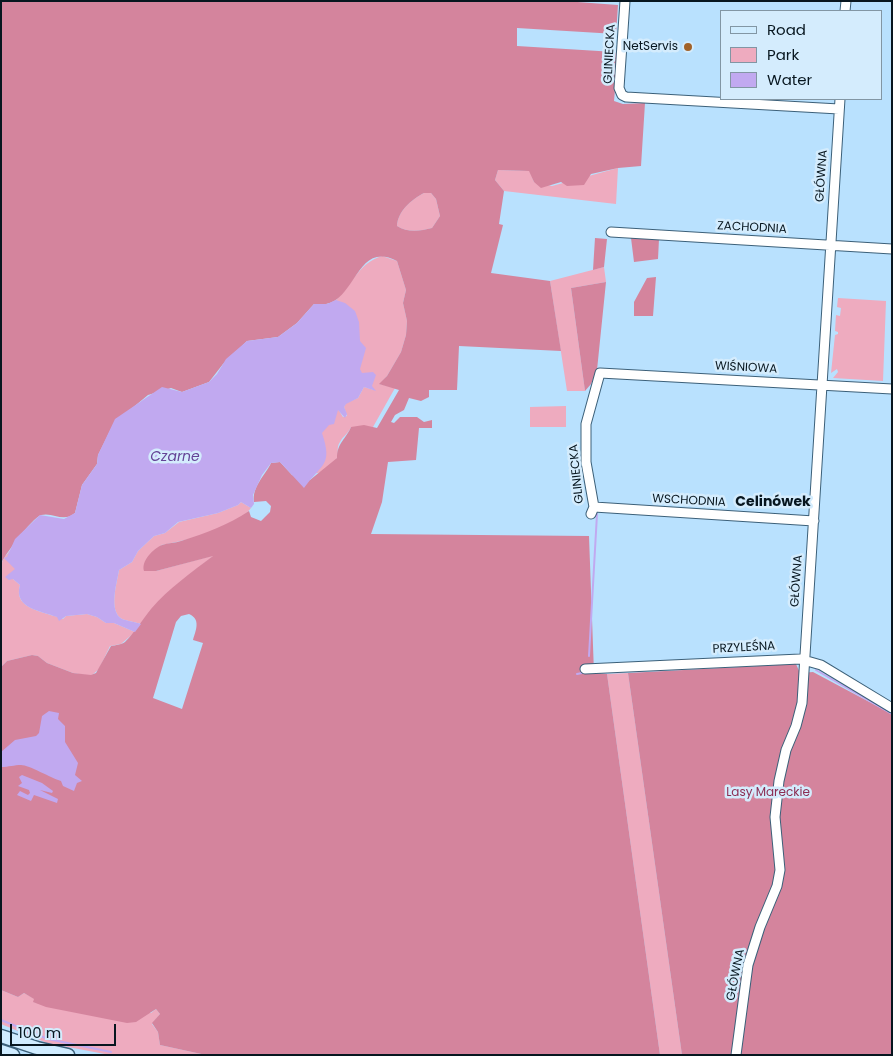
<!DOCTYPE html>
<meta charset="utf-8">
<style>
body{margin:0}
#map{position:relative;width:893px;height:1056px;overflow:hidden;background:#b9e1fe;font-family:Poppins,sans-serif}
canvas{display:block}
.frame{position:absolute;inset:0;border:2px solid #07161f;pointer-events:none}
.legend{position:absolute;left:720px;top:10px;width:162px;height:90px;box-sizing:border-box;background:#d4ecfd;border:1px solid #8296a4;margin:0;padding:6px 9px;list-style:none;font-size:15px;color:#07161f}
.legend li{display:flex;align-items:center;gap:10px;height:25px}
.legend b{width:25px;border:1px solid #8296a4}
.scale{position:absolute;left:10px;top:1024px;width:106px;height:22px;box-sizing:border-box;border:2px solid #07161f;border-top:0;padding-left:6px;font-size:15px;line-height:18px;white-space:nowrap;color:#07161f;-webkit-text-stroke:4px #d4ecfd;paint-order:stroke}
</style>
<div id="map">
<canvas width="893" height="1056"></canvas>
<div class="frame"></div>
<ul class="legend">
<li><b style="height:6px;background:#cfecff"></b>Road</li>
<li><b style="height:14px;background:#eeabbf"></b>Park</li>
<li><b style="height:14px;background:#c1a9f0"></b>Water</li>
</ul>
<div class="scale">100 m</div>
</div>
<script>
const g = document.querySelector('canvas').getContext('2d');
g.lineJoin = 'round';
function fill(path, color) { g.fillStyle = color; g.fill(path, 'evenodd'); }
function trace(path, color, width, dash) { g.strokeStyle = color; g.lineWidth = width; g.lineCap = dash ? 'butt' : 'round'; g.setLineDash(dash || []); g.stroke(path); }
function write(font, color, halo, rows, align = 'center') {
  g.font = font + ' Poppins,sans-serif'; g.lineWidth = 5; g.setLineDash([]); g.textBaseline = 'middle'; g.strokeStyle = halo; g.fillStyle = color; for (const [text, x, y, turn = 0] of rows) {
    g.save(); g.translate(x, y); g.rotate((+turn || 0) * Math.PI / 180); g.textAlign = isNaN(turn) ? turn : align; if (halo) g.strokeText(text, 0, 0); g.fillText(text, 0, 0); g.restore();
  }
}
fill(new Path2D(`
 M618,168l-2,36 -112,-13 -9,-11 3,-10 32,1 4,11 18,4z
 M424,193h7l5,6 4,17 -8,12c-12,3 -24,5 -35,-2 1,-15 14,-26 27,-33z
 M382,256l15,5 9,29 -3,13 4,18 -1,14 -5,17 -14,24 -7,8 15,4 -22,39h-22c-3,7 -8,9 -11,15 -4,5 -1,11 -3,16 -6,17 -30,17 -45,17l46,-66 5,8 4,-1 -3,-9 2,-4 12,-5 6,-11 10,3 -5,-5 -272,79 239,-164c16,-16 23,-37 46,-44z
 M604,267l2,15 -35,6 14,103h-18l-17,-110z
 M838,298l48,3 -3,80 -50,-3 5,-6 -1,-3 -6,4 4,-38 3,-1v-2l-3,-1 1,-16 4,1 1,-8 -4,-1z
 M566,406v21h-36v-20z
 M241,502l10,6c-15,20 -65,33 -90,37l-5,26 59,-16c-27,21 -55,40 -74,69 -6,-2 -14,-3 -19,-5 -14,-8 -5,-36 -3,-49l13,-8 6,-11 16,-15 11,-3 14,-11 39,-9 20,-8z
 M25,532l-12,47 7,6c-8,25 27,27 43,34l3,-3 21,-2 10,3 9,6h8l21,9 -14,12 -11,2 -11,23 -8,7 -18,-3 -26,-10 -9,-7 -6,-1 -25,6 -6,6v-103l3,-6z
 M628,673l54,382h-22l-53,-381z
 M1,990l17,7 6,-4 11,6 -1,3 30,8 87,3 5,-4 4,5 -8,10 6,8 2,13 46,10h-96l-63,-12 -46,-19z`), '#eeabbf');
fill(new Path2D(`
 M1,1h563l54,4 -2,29 -99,-6v18l98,6 3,4 -4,45 9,3 22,-1 -4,63 -23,2 -27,6 -7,11 -17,1 -6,-4 -20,6 -7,-6 -5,-11 -31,-1 -3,10 9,11 -5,33 4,1 -12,48 59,8 11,70 -102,-5 -2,44h-28v7l-8,4 -12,-3 -5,12 -9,5 -4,7 3,1 6,-6h17l7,5 8,-2v8h-13l-3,32 -28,2 -6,40 -11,32 218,2 5,137 13,1 53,381h-454l-46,-10 -2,-13 -6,-9 8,-9 -4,-5 -20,13 -9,1 -81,-16 -13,-5 1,-3 -10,-6 -6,4 -17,-7v-323l6,-6 25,-6 6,1 9,7 26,10 18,2 5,-2 15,-27c5,-1 10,-1 14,-4 10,-10 17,-22 26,-33 18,-21 41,-37 62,-53l-57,15h-12c-3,-10 9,-22 18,-26 6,-2 13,-2 19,-4 25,-8 47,-16 68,-30l2,6 10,4 9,-9 1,-6 -5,-5 -12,1c-2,-16 11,-26 17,-39l9,-1 12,13 18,5 27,-22c0,-15 9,-19 14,-31l13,-2 13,3 22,-38 -20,-6 8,-8 14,-24 5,-17 1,-14 -4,-18 3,-13 -9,-29c-40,-21 -41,38 -71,43 -3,1 -8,0 -12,0l-17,19 -19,14 -31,4 -24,23 -14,18 -27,10 -11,-4 -23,7 -23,19 -9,5 -18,36 -1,9 -15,21 -7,28c-12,10 -21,-1 -34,2 -9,3 -38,42 -40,49zM424,193h7l5,6 4,17 -8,12c-12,3 -24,5 -35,-2 1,-15 14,-26 27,-33zM189,614c12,5 7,16 4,26l10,3 -21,66 -29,-11 23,-76 5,-6z
 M595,238l12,1 -3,28 -11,3z
 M631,238l28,1 -1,20 -24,3z
 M656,277l-3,39h-19v-14l13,-24z
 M606,282l-9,88 -6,14 -6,7 -14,-103z
 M796,664l4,9 13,-1 79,42v341h-210l-54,-382z`), '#d4849d');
fill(new Path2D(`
 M336,300l9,3 10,8 4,11 1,19 6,7 -6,21 2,4 11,-1 3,3 -4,11 4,5 -12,-4 -6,11 -12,6 -2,3 3,7 -2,4 -7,-8 -4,14 -5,1 -7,8c11,33 0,30 -18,55l-24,-26 -9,1 -9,12 -9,20 1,9 -3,4 -10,-6 -3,3 -20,8 -40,9 -13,11 -11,3 -16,15 -6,11 -13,8c-2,13 -11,41 3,49 5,2 13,3 19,5l-6,8 -21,-9h-8l-9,-6 -10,-3 -21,2 -7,5 -2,-4c-16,-6 -44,-9 -37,-32l-7,-6 -4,1 -4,-3 10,-8 -11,-11 3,-1 8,-18 25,-24 24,4 11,-6 7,-28 15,-21 1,-9 17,-36 47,-32 20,5 27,-10 8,-8 9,-15 21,-18 31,-4 19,-14 17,-19h13z
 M49,711l10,2 -1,6 7,7v16l13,21 -3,12 7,6 -5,2 -3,8 -11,-5 -2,-5c-10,-3 -32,-16 -40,-16 -7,0 -12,2 -20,2v-15l14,-12 21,-4 3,-3 3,-17z
 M22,775l20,8 11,8 -1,2 -12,-3 18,9 -1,4 -23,-8 -3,6 -14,-6 3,-4 8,4 2,-2 -1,-3 -11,-4 4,-3 -3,-6z`), '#c1a9f0');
trace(new Path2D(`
 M589,656l8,-142
 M816,670l76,44
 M577,674l5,-1
 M1,1020l47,19 63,13`), '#c1a9f0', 2);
const street = new Path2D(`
 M625,1l-6,87 3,7 4,2 213,12
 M845,11l1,-10
 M611,232l281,17
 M594,507l220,14
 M591,514l3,-7 -8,-45v-38l14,-51 292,16
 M585,669l215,-10 21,6 71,43
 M736,1055l12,-90 12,-38 17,-41 3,-16 -5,-53 4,-36 7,-31 10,-24 6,-23 38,-604`);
const secondary = new Path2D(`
 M1,1036l36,12 31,7
 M1,1051l12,4`);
trace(street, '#3c6079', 11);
trace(secondary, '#3c6079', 15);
trace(street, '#fff', 9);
trace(secondary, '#cfecff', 12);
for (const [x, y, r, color] of [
 [688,47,5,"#a16229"]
]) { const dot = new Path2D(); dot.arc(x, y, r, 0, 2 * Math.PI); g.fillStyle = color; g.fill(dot); trace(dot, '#d4ecfd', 2); }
write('12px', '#07161f', '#d4ecfd', [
 ["NetServis",678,47]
], 'right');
write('12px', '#07161f', '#d4ecfd', [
 ["GLINIECKA",610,54,-87],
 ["GŁÓWNA",822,176,-86],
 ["ZACHODNIA",752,228,3],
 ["WIŚNIOWA",746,368,3],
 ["GLINIECKA",577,474,-96],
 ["WSCHODNIA",689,501,3],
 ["GŁÓWNA",797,581,-86],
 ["PRZYLEŚNA",744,648,-3],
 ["GŁÓWNA",736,975,-79]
]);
write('12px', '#8c2d53', '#d4ecfd', [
 ["Lasy Mareckie",768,793]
]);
write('italic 14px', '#644396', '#d4ecfd', [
 ["Czarne",175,457]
]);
write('bold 14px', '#07161f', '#d4ecfd', [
 ["Celinówek",773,502]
]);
</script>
